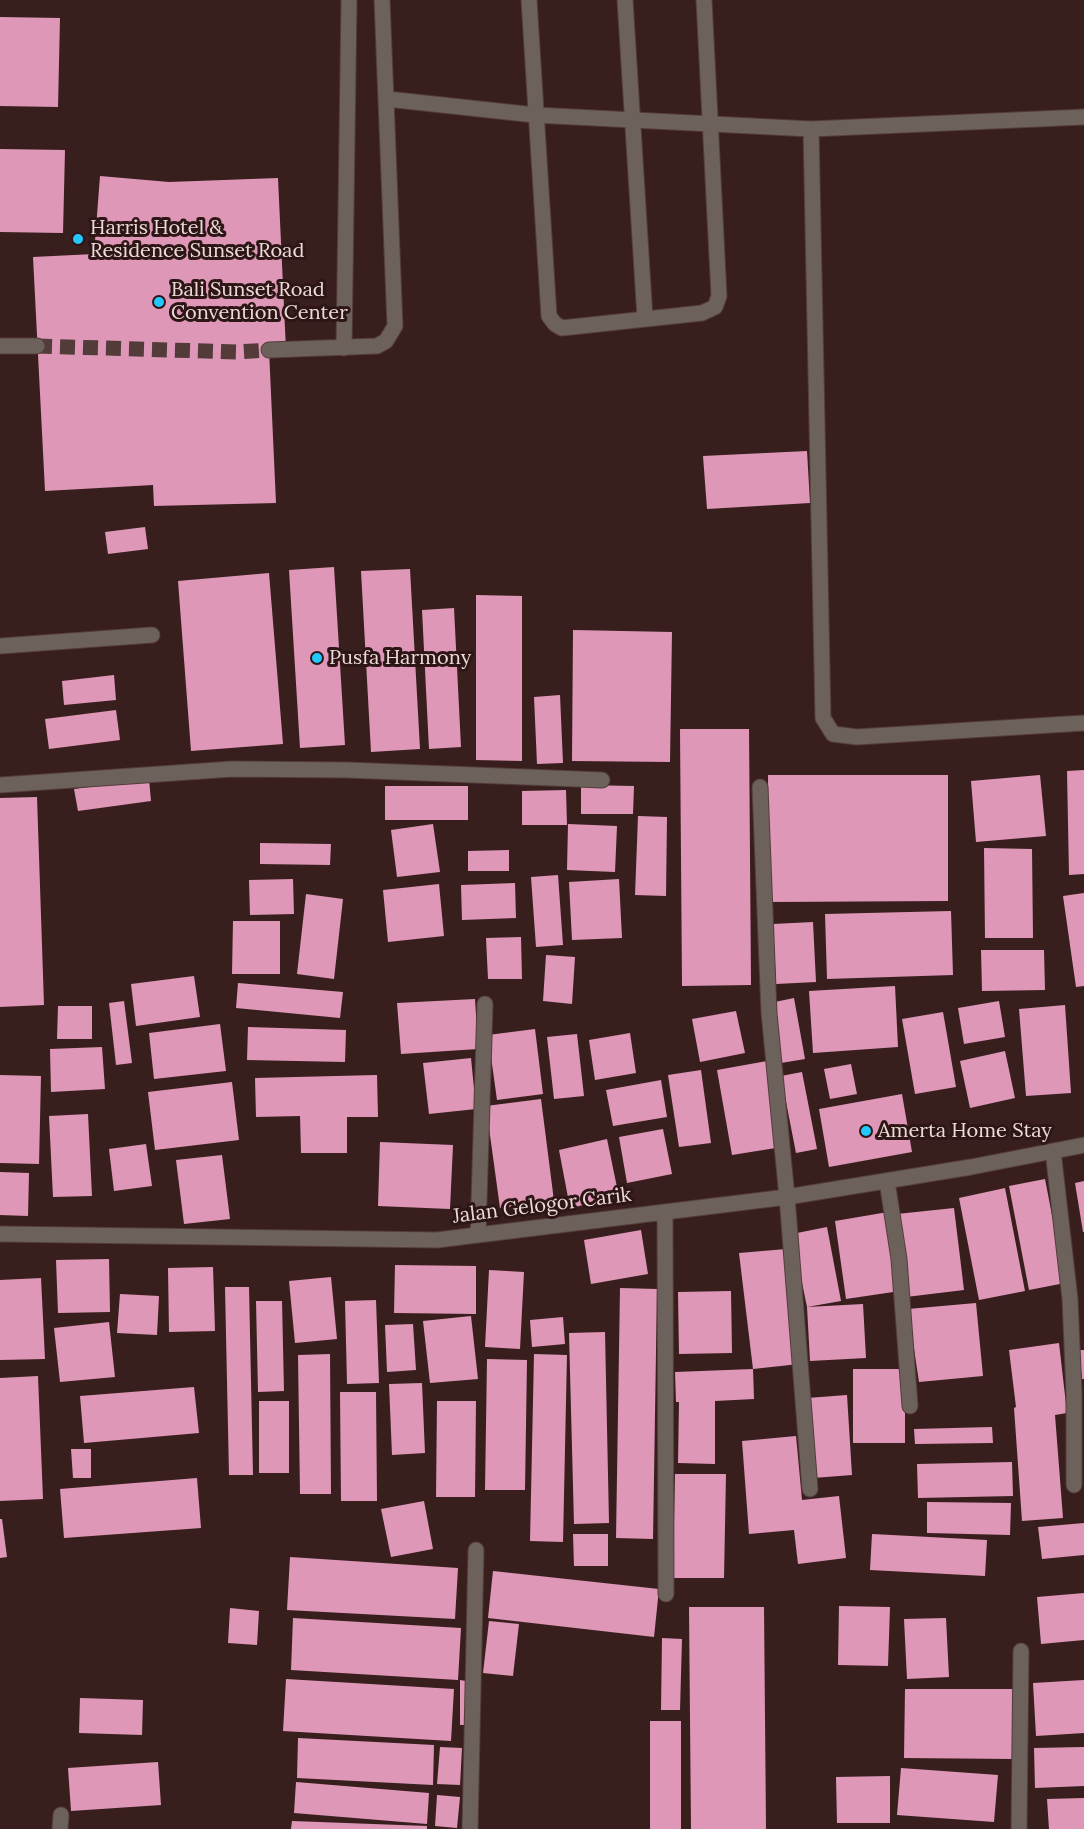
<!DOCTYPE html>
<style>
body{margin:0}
canvas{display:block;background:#381f1e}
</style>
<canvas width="1084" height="1829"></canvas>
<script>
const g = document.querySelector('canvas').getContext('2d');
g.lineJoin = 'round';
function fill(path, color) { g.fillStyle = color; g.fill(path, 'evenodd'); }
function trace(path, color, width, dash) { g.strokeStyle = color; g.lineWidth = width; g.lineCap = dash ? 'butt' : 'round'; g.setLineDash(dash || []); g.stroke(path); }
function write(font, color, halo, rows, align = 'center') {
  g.font = font + ' Lora,serif'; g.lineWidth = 6; g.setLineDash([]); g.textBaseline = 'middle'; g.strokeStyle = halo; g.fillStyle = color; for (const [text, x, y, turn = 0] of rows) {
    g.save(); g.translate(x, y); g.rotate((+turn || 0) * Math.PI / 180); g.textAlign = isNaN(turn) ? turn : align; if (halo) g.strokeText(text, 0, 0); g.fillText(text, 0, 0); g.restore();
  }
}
fill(new Path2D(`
 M0,17l60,1 -2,89 -58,-1z
 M0,149l65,1 -2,83 -63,-1z
 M100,176l69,6 109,-4 8,172h-17l7,153 -122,3 -1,-21 -108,6 -12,-234 61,-3z
 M807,451l3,52 -103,6 -4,-53z
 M145,527l3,22 -40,5 -3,-22z
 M334,567l11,178 -45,3 -11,-178z
 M410,569l10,180 -49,3 -10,-181z
 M269,573l14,171 -92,7 -13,-170z
 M476,595l46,1v165l-46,-1z
 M454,608l7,139 -32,2 -7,-139z
 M573,630l99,2 -2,130 -98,-1z
 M114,675l2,25 -52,5 -2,-24z
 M560,695l3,68 -26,1 -3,-67z
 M116,710l4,30 -71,9 -4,-30z
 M680,729h69l2,256 -69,1z
 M1084,770v104l-15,1 -2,-104z
 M768,775h180v126l-179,1z
 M1040,775l6,61 -70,6 -5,-61z
 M149,779l2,22 -73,10 -4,-22z
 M581,785l53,1 -1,28h-52z
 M385,786h83v34h-83z
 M566,790l1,35h-45v-34z
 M37,797l7,208 -44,2v-209z
 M638,816l29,1 -1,79 -31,-1z
 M433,824l7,48 -43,5 -6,-47z
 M568,824l49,2 -2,46 -48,-2z
 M260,843l71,1 -1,21 -70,-1z
 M984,848l48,1 1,89h-48z
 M509,850v21h-41v-20z
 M558,875l5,70 -27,2 -5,-70z
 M293,879l1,35 -44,1 -1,-35z
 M619,879l3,59 -50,2 -3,-58z
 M515,883l1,35 -54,2 -1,-35z
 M439,884l5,52 -56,6 -5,-52z
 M1084,893v93l-8,1 -13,-91z
 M306,894l37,5 -9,80 -37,-5z
 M951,911l2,64 -126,4 -2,-65z
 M233,921h47v53h-48z
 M813,922l3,60 -40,2 -3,-60z
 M521,937l1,42h-34l-2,-41z
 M981,950h63l1,40 -63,1z
 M546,955l29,2 -3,47 -29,-3z
 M194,976l6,41 -64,9 -5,-42z
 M238,983l105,9 -3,26 -104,-10z
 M895,986l3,61 -85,6 -4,-62z
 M794,998l11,61 -24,4 -11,-60z
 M475,999l3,50 -77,5 -4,-51z
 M124,1001l8,62 -16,2 -7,-62z
 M999,1001l6,36 -41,7 -6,-36z
 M1065,1005l6,88 -45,3 -7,-87z
 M58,1006h34v33h-35z
 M736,1011l9,42 -45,9 -8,-43z
 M943,1012l13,75 -41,7 -13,-75z
 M220,1024l6,47 -72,8 -5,-46z
 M248,1027l98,3 -1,32 -98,-2z
 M535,1029l8,65 -46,6 -9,-65z
 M630,1033l6,40 -41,7 -6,-40z
 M577,1034l7,62 -30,3 -7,-62z
 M102,1047l3,42 -54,3 -1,-43z
 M1005,1051l10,47 -45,10 -10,-47z
 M471,1058l5,51 -47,5 -6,-51z
 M767,1061l15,86 -50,8 -15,-85z
 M851,1064l6,30 -27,5 -6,-30z
 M701,1070l10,73 -32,4 -11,-72z
 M802,1072l15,77 -21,4 -15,-77z
 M0,1075l41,1 -2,88 -39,-1z
 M377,1075l1,42h-31v36h-46l-1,-37 -44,1 -1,-39z
 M661,1080l6,37 -54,9 -7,-36z
 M232,1082l7,58 -84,10 -7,-58z
 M902,1094l10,58 -83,15 -10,-58z
 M541,1099l13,102 -54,7 -14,-102z
 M88,1114l4,82 -39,1 -4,-81z
 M663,1129l9,45 -45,9 -8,-46z
 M607,1139l12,58 -49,11 -11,-58z
 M380,1142l73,3 -3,64 -72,-3z
 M146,1144l6,42 -38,5 -5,-42z
 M222,1155l8,64 -46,5 -8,-64z
 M0,1172l29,1 -1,43 -28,-1z
 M1045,1179l20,104 -36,7 -20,-104z
 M1084,1181v51h-1l-8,-49z
 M1005,1188l20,103 -46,9 -20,-102z
 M954,1208l10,82 -58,7 -9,-83z
 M888,1212l12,79 -54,8 -11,-78z
 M827,1227l14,74 -34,6 -15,-73z
 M641,1230l7,44 -57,10 -7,-44z
 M786,1249l13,115 -46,5 -14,-116z
 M109,1259l1,53 -52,1 -2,-53z
 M395,1265l81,1v48l-82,-1z
 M213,1267l2,64 -46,1 -1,-64z
 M489,1270l35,2 -4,77 -35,-2z
 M331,1277l6,62 -42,4 -6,-62z
 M41,1278l4,81 -45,1v-80z
 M225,1287h24l4,188h-24z
 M620,1288l37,1 -4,250 -37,-1z
 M731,1291l1,62 -53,1 -1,-62z
 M120,1294l39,2 -2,39 -40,-2z
 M376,1300l3,83 -32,1 -2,-83z
 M256,1301h26l2,90 -26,1z
 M976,1303l7,73 -64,6 -11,-73z
 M863,1304l3,54 -56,3 -3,-54z
 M471,1316l7,63 -48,4 -7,-62z
 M563,1317l2,27 -33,3 -2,-27z
 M109,1322l6,55 -55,5 -6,-54z
 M413,1324l3,46 -29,2 -2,-47z
 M605,1332l4,191 -35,1 -5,-191z
 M1059,1343l8,70 -12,2 8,103 -41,3 -8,-113 2,-1 -7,-57z
 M1079,1350h5v29h-2z
 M330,1354l1,140h-31l-2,-139z
 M534,1354l33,1 -4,187 -33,-1z
 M487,1359l40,1 -2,130h-40z
 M753,1369l1,30 -39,2v63l-37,-1 1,-61h-3l-1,-30z
 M853,1369h52v74h-52z
 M38,1376l5,123 -43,2v-123z
 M422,1383l3,70 -33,2 -3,-71z
 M194,1387l5,46 -115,10 -4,-47z
 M340,1392h36l1,109h-36z
 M847,1395l5,80 -39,3 -6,-80z
 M259,1401h30v72h-30z
 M437,1401h39l-1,96h-39z
 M992,1427l1,16 -78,1 -1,-15z
 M796,1436l6,64 37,-4 7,62 -48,6 -4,-34 -45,4 -7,-93z
 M71,1449h20v29h-18z
 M1012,1462l1,34 -95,2 -1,-34z
 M675,1474h51l-2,104h-51z
 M197,1478l4,50 -137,10 -4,-49z
 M424,1501l9,48 -42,8 -10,-48z
 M927,1502l84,1 -1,32 -83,-2z
 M0,1519h2l5,38 -7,1z
 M1084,1523v32l-42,4 -4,-32z
 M573,1534h35v32h-34z
 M872,1534l115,6 -2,36 -115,-6z
 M290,1557l168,11 -3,51 -168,-9z
 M493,1571l166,18 -5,48 -166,-19z
 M1084,1593v47l-43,4 -4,-47z
 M839,1606l51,1 -2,59 -50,-1z
 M689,1607h75l2,222h-75z
 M230,1608l29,3 -2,34 -29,-2z
 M293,1618l168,10 -3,52 -167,-10z
 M946,1618l3,59 -42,2 -3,-60z
 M489,1621l30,3 -6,52 -30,-3z
 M662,1638l20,1 -2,71h-19z
 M286,1679l168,10 -3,52 -168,-10z
 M460,1680l6,1v44h-6z
 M1084,1680v53l-48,3 -3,-53z
 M905,1689h108v70l-109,-1z
 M80,1698l63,2 -1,35 -63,-2z
 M650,1721h31v108h-31z
 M298,1738l136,7 -1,40 -136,-7z
 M440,1747l22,1 -2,37 -23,-1z
 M1084,1747v39l-49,2 -1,-40z
 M158,1762l3,43 -90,6 -3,-43z
 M901,1768l97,7 -4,47 -97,-7z
 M890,1776v47h-53l-1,-46z
 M296,1782l133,11 -2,31 -133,-11z
 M437,1795l23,2 -3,31 -22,-2z
 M1084,1798v31h-35l-2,-30z
 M292,1821l135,5v3h-136z`), '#df97b7');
trace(new Path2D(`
 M37,346l200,6 32,-2`), '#533b3a', 15, [15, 8]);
const minor = new Path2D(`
 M529,0l20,316 6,8 7,4 140,-15 13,-6 4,-11 -15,-296
 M625,0l20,318
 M387,99l148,16 276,14 273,-12
 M811,129l12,589 10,16 24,3 227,-14
 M0,346h37
 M344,348l5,-348
 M269,350l108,-4 9,-5 9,-15 -13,-326
 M0,646l152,-11
 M0,785l232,-16 115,1 255,10
 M760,787l9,226 18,184 23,292
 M1053,1151l17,148 4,94v92
 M887,1181l12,78 11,147
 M665,1212l1,382
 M0,1234l437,6 350,-43 184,-30 113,-22
 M478,1235l7,-231
 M60,1829l1,-14
 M470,1829l6,-279
 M1019,1829l2,-178`);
trace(minor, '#553d3c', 17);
trace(minor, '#6d625b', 15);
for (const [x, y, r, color] of [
 [78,239,6,"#23c9fe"],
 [159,302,6,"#23c9fe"],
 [317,658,6,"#23c9fe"],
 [866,1131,6,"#23c9fe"]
]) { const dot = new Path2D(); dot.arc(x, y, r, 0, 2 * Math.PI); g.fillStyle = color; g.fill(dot); trace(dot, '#2d1615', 2); }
write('20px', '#ecdad9', '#2d1615', [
 ["Harris Hotel &",90,228],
 ["Residence Sunset Road",90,251],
 ["Bali Sunset Road",171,290],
 ["Convention Center",171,313],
 ["Pusfa Harmony",329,658],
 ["Amerta Home Stay",878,1131]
], 'left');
write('20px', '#ecdad9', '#2d1615', [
 ["Jalan Gelogor Carik",542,1206,-7]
]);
</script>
